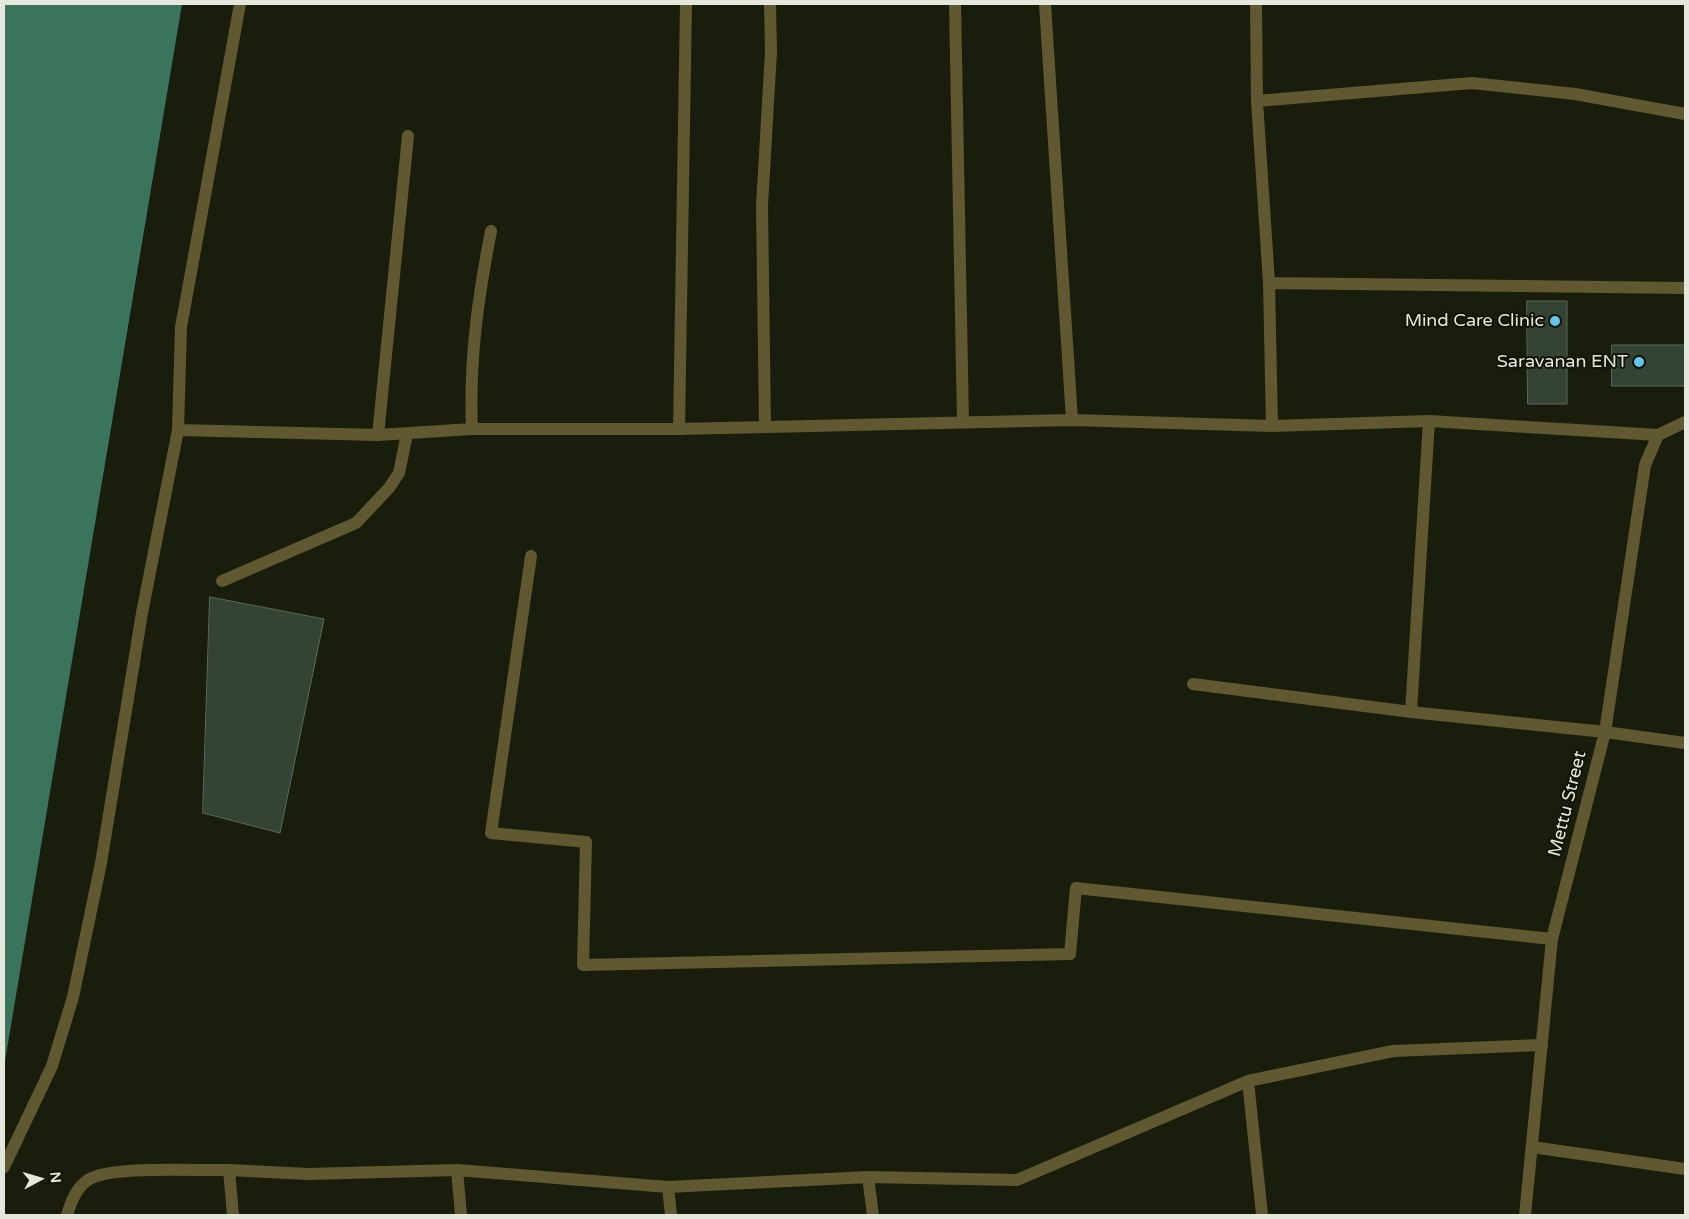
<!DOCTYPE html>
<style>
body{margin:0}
#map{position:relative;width:1689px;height:1219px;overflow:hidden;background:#191e0c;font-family:"Varela Round",sans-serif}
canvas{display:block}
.frame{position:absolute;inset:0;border:5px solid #e4e8dc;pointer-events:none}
.north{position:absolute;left:15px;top:1154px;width:50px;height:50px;-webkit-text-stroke:4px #101505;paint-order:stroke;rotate:84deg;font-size:14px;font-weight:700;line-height:20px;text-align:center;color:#e4e8dc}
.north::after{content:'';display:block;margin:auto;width:18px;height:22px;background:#e4e8dc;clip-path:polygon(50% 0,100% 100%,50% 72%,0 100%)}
</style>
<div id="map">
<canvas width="1689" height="1219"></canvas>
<div class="frame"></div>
<div class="north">N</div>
</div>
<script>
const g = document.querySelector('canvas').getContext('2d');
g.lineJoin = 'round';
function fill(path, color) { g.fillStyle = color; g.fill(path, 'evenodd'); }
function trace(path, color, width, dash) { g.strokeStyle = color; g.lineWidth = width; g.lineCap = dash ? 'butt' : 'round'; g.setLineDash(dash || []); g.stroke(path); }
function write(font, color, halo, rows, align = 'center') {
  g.font = font + ' "Varela Round",sans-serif'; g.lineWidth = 4; g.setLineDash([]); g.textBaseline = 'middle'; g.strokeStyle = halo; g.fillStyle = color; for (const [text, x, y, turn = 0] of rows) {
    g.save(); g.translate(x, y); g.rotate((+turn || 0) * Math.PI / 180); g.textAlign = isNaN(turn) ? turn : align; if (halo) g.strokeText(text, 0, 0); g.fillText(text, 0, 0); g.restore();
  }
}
fill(new Path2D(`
 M4,4h178l-178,1063z`), '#3a745c');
const building = new Path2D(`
 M1527,301h40v103h-39z
 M1612,345h73v41h-73z
 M210,597l114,22 -44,214 -77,-20z`);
fill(building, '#344333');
trace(building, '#5a6a59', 1);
trace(new Path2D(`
 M955,4l8,418
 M1045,4l27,416
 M1256,4l1,97 12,182 3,143
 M1257,101l215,-18 103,11 110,20
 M1269,283l416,5
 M765,427l-3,-222 9,-153 -1,-48
 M472,429c-3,-69 6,-131 19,-198
 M679,429l7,-425
 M178,430l200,5 94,-6h207l393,-9 200,6 157,-5 229,14
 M378,435l30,-299
 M531,556l-40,277 95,9 -3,123 487,-11 6,-66 476,51
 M222,581l134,-58 33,-35 10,-15 8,-39
 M1193,684l218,28 194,20 80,11
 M1411,712l18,-291
 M1248,1081l14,134
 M1532,1147l153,22
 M4,1167l48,-101 21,-69 28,-134 41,-250 36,-183 3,-103 59,-323
 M868,1177l5,38
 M668,1187l3,28
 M67,1215c4,-13 9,-27 21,-35 22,-15 111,-9 141,-10
 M233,1215l-4,-45 79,4 149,-4
 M461,1215l-4,-45 211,17 200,-10 149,3 231,-99 145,-30 149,-6`), '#5f5830', 12);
trace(new Path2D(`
 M1525,1215l27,-276 53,-207 40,-267 13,-30 27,-13`), '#5f5830', 12);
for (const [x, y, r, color] of [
 [1555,321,6,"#65c5ef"],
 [1639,362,6,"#65c5ef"]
]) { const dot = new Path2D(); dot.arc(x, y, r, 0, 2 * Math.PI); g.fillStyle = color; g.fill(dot); trace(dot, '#101505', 2); }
write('18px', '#e4e8dc', '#101505', [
 ["Mind Care Clinic",1544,321],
 ["Saravanan ENT",1628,362]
], 'right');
write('18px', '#e4e8dc', '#101505', [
 ["Mettu Street",1568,804,-76]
]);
</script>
